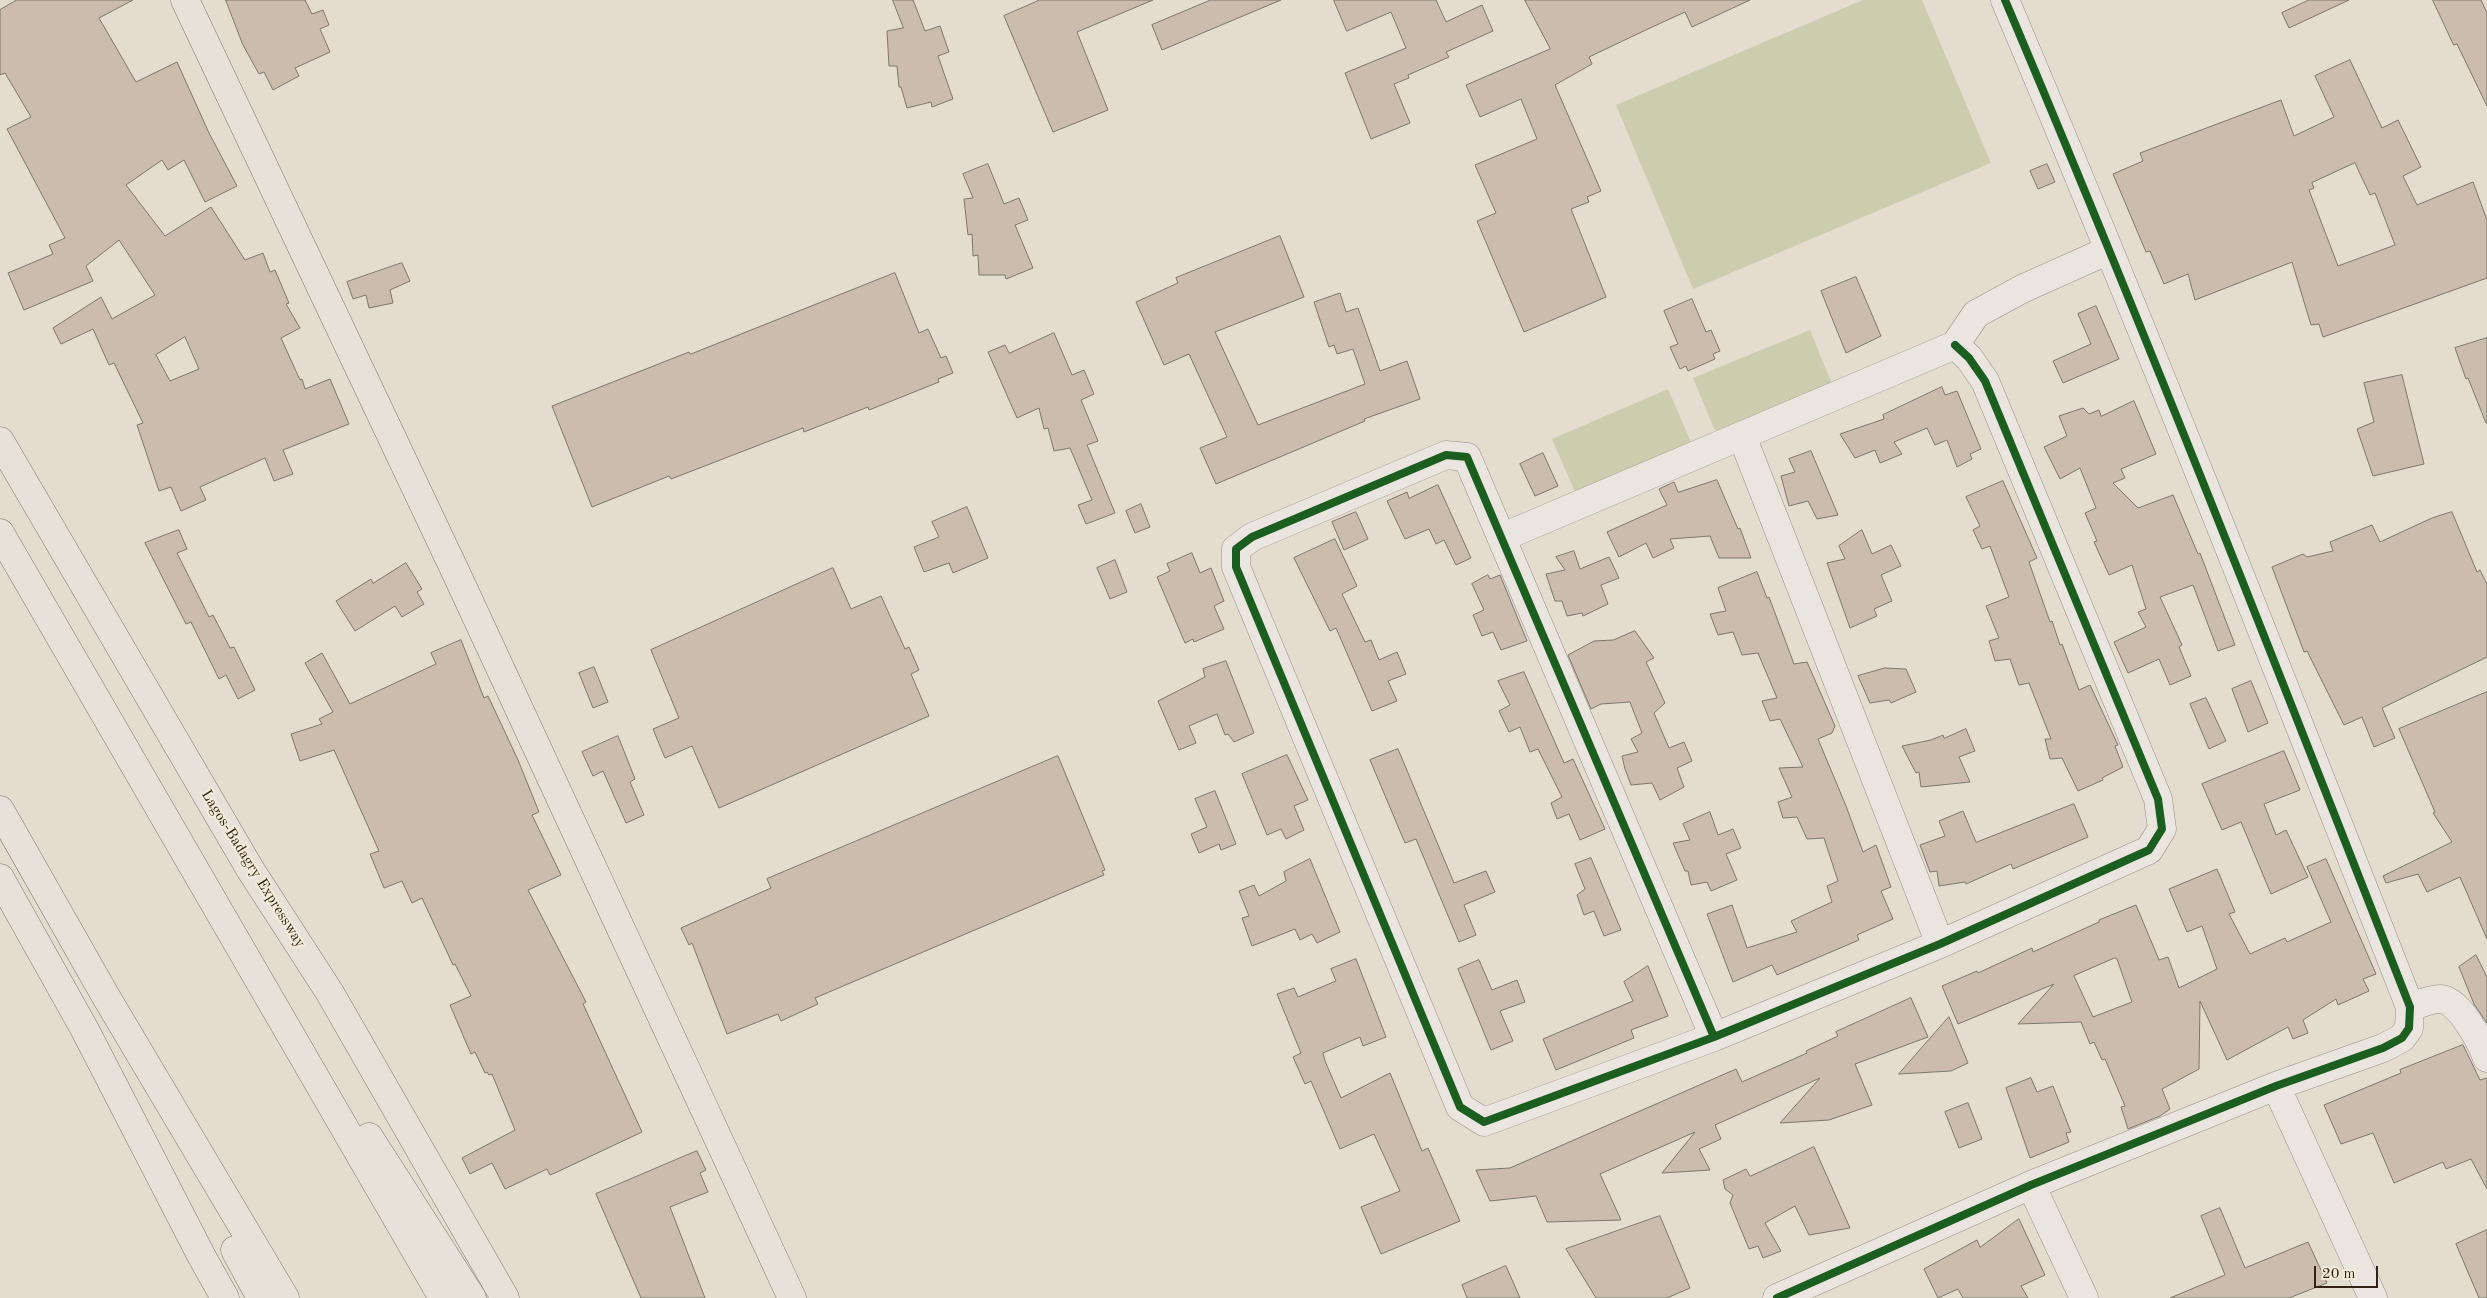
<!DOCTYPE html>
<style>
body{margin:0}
#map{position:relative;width:2487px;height:1298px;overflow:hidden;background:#e4dcce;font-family:"Old Standard TT",serif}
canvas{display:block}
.scale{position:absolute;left:2314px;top:1266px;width:64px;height:22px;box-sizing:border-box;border:2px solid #322214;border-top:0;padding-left:6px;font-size:15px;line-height:18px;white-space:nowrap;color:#322214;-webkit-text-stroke:4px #f3ead9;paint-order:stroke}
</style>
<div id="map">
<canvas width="2487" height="1298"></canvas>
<div class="scale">20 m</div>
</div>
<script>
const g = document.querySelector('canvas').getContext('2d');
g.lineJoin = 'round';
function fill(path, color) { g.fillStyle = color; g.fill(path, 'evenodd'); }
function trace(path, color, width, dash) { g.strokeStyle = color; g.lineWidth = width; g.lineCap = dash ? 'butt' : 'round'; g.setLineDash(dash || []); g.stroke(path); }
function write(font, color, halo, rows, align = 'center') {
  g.font = font + ' "Old Standard TT",serif'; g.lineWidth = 4.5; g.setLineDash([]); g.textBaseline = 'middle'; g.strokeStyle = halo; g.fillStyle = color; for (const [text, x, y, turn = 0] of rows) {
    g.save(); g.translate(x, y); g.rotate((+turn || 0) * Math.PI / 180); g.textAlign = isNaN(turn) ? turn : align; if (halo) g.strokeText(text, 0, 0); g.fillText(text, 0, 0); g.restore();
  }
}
fill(new Path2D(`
 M1863,0h59l69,163 -298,126 -77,-184z
 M1810,330l22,54 -117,47 -22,-53z
 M1668,389l23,53 -116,50 -23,-53z`), '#cccdae');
const building = new Path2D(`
 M17,0h116l-34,18 37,64 41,-20 32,71 28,53 -32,16 -21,-42 -16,10 -6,-10 -36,25 39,51 46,-29 34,53 18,-7 7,19 5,-2 14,33 -3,1 14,24 -19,10 19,42 2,-1 3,10 25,-10 19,45 -66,26 10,24 -19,7 -9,-23 -65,29 6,13 -25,11 -10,-24 -12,4 -22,-66 6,-2 -29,-60 -5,2 -16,-36 -32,15 -8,-16 48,-31 11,22 43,-24 -36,-55 -33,26 7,15 -69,29 -16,-37 45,-19 -4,-9 16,-7 -58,-109 24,-12 -26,-44 -5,2v-65zM185,337l14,32 -29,12 -14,-26z
 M226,0h79l7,14 11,-4 6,15 -9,4 10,23 -35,16 4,8 -26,14 -9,-18 -5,2 -16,-29z
 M893,0h20l12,31 15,-5 9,26 -11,4 15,43 -21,8 -1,-5 -24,6 -6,-21h-2l-2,-21h-8l-2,-35 16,-3z
 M1040,0h113l-76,32 31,78 -55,22 -49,-116z
 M1211,0h70l-119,50 -10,-25z
 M1334,0h102l10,22 36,-17 11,26 -47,21 3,5 -41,18 1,3 -15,6 16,39 -39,16 -26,-66 61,-25 -15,-36 -44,19z
 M1525,0h225l-58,27 -7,-15 -35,16 -61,29 3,7 -37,21 46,106 -14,6 2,5 -18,7 35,88 -82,35 -47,-111 19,-8 -21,-48 62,-26 -16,-40 -41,18 -14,-32 84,-36z
 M2309,0h40l-60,28 -7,-15z
 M2433,0h48l6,13v93l-30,-62 -3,1z
 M2350,60l32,68 16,-8 23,47 -18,9 14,29 56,-23 14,38v58l-164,59 -4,-13 -8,1 -19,-63 -97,38 -7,-26 -24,10 -14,-33 -4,1 -33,-78 30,-13 -3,-8 141,-53 13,36 40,-19 -19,-41zM2355,163l15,32 5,-2 20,52 -57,21 -29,-76 5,-2 -2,-5z
 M988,164l16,40 15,-6 9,22 -13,5 18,43 -27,11 -1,-4h-26l-1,-20 -5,1 -1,-22 -4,1 -4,-36 9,-1 -10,-24z
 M2047,164l8,18 -17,7 -8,-18z
 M1280,236l24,61 -89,35 43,93 107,-41 -12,-35 -16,5 -3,-9 -5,2 -15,-45 26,-9 6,19 12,-4 22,63 27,-10 13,38 -56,20 1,2 -149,63 -16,-36 27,-11 -38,-83 -25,11 -28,-63 42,-19 -2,-5z
 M402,263l8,18 -20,9 3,13 -24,5 -3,-13 -13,4 -6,-17z
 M895,273l24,60 9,-4 13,29 5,-2 7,17 -15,6 1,3 -70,28 -1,-3 -64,25 -1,-4 -132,51 -2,-3 -77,31 -40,-101 137,-54 1,2z
 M1856,277l25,59 -35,17 -25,-62z
 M1692,299l14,33 5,-2 9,21 -7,3 2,5 -27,12 -2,-5 -6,3 -10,-22 8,-3 -14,-33z
 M2096,306l23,53 -56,24 -10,-22 38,-17 -13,-30z
 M1054,333l18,42 12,-5 10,24 -13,6 17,41 -11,4 28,68 -29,11 -8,-19 14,-5 -22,-52 -16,3 -6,-23 -4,1 -5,-21 -22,10 -29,-66 17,-7 4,8z
 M2487,338v85h-1l-18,-45 -2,1 -11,-31z
 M2402,375l22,89 -51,12 -16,-47 17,-7 -10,-39z
 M1942,387l3,8 12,-4 24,58 -11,5 2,5 -15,8 -10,-27 -12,5 -8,-17 -33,14 8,12 -22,9 -5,-13 -20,8 -15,-24 44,-15 -1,-4z
 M2134,401l22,53 -35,15 4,9 -12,5 25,25 35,-13 25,59 2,-1 35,92 -17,6 -25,-66 -33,12 22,48 -3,2 12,29 -21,9 -11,-26 -31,14 -14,-31 32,-15 -8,-15 8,-3 -14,-44 -23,10 -15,-33 3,-1 -12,-28 11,-5 -16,-40 -20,11 -16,-32 23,-11 -8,-20 24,-8 6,6 10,-4 2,6z
 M1811,451l27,64 -21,4 -9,-18 -19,5 -8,-30 14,-4 -6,-13z
 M1543,453l15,33 -23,10 -15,-32z
 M1717,480l21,49 2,-1 11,30h-32l-9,-22 -40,3 4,9 -21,10 -7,-15 -27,14 -12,-25 60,-27 -8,-16 15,-7 4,10z
 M2003,481l34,77 -8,4 21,60 2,-1 8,24 2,-1 17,46 11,-5 28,60 -3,1 8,21 -21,11 1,2 -25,11 -16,-33 -12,1 -5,-20h6l-22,-56 -10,2 -9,-26 -15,2 -6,-20 10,-3 -13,-32 23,-9 -19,-51 -8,3 -9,-19 7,-4 -14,-29z
 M1438,485l33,73 -15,7 -12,-25 -8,4 -7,-15 -24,10 -18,-38 20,-9 2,6z
 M1141,504l9,23 -15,6 -9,-22z
 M967,507l21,51 -35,15 -4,-10 -25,9 -10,-25 25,-10 -7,-15z
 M1356,512l12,27 -24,11 -12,-28z
 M2452,512l25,60 3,-2 7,14v73l-105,51 13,30 -21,9 -12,-30 -18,8 -37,-74 -3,1 -32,-85 31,-13 4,3 26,-6 -3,-9 42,-17 8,17 52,-24z
 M179,530l8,19 -10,4 32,64 4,-2 17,33 4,-1 21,43 -17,9 -12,-24 -7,4 -28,-57 -5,2 -41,-81z
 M1862,530l10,24 19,-9 10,21 -20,9 11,26 -18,8 3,7 -27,12 -23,-65 18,-4 -6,-13z
 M1335,539l22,47 -15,8 23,48 6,-2 8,20 18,-8 9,22 -18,7 9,20 -25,10 -36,-83 -6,3 -36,-73z
 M1574,551l6,18 29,-12 10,21 -18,7 7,19 -25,12 -1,-3 -15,3 -5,-15h-7l-9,-27 19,-4 -9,-13z
 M1192,553l8,20 11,-5 13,33 -10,5 10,23 -30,13 -1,-3 -8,4 -28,-66 13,-6 -3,-7z
 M1115,560l12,32 -17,7 -13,-31z
 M406,563l16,26 -5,3 7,12 -22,13 -7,-11 -40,25 -19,-30 35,-22 2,4z
 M833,568l18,41 30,-13 24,53 4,-2 10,23 -8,4 18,42 -210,92 -27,-62 -27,12 -12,-29 26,-11 -28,-68z
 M1757,572l10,26 2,-1 25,67 13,-2 28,64 -3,7 -14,6 28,67 17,46 13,-7 15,42 -10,4 12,28 -36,16 2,5 -82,35 -5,-10 -39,17 -26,-68 25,-9 15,43 50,-16 -6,-11 41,-19 -5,-16 11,-5 -14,-43 -17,1 -10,-22 -14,1 -5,-16 14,-5 -13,-29 24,-1 -23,-48 -10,2 -8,-20 15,-3 -19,-45 -16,2 -9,-23 -15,3 -8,-21 16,-3 -8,-23z
 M1488,575l2,4 10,-4 27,66 -26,9 -8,-18 -11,4 -9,-21 11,-5 -12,-26z
 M1635,631l19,27 -8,4 19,41 -11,10 15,35 15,-6 8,19 -15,7 7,19 -24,13 -8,-17 -21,2 -6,-16 -3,-13 16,-4 -7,-13 11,-6 -12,-31 -29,2 -10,5 -23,-54 26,-14 19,-1z
 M461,640l23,58 4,-2 30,64 21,52 -7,3 29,60 -33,15 58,112 -3,2 59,128 -85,40 -7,3 -3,-6 -42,20 -13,-26 -22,11 -8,-16 53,-28 -23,-56 -3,1 -2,-3 -2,1 -10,-21 -4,2 -21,-49 21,-9 -16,-32 -2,1 -31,-67 -10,5 -10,-22 -18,7 -14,-34 9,-3 -45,-101 -34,11 -9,-27 31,-10 -3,-5 14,-7 -28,-49 17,-10 28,51 86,-40 -5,-11z
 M1226,661l28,72 -20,9 -6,-8 -3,1 -8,-21 -28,12 7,17 -17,7 -21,-49 47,-24 -2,-8z
 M594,667l14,35 -15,6 -14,-35z
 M1885,668l21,1 10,23 -25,11 -2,-3 -19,3 -12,-27z
 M1524,672l40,91 9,-4 32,70 -25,11 -11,-26 -12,5 -6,-16 11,-6 -24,-48 -8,3 -10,-25 -11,5 -10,-21 11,-6 -12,-24z
 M2251,681l17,42 -20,9 -16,-43z
 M2487,692v247l-27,-62 -33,15 -9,-18 -32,9 -3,-7 69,-34 -19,-29 2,-1 -36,-83z
 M2206,698l20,43 -17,8 -19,-45z
 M1966,729l9,22 -16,6 11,25 -49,5 -2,-15 -3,1 -14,-27 29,-6 12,-5 1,3z
 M618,736l17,43 -5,3 14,33 -18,8 -23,-52 -10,5 -11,-24z
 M1398,749l56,134 32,-12 9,21 -31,13 12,30 -17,7 -43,-103 -11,4 -35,-83z
 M2284,751l16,39 -36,14 12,31 10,-5 22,47 -37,17 -30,-72 -19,8 -20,-46z
 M1287,755l21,45 -14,6 10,24 -18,9 -5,-10 -14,6 -25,-61z
 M1058,756l47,114 -3,1 2,4 -289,123 3,6 -37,17 -3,-7 -51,20 -35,-91 -3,2 -8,-17 90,-40 -4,-9z
 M1215,791l21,53 -15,6 -2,-6 -20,9 -8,-19 16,-7 -12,-28z
 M2074,804l14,33 -75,32 -2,-5 -45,20 -1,-2 -26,4 -2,-15 -7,1 -10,-27 25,-9 -6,-15 24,-10 13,31z
 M1710,812l8,23 15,-6 8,19 -15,6 11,26 -26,11 -4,-9 -16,3 -3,-14h-3l-12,-28 17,-3 -7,-16z
 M1591,858l30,72 -17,6 -10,-25 -10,4 -7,-20 8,-6 -10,-25z
 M1310,859l30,73 -23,11 -5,-9 -12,6 -5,-11 -43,17 -10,-28 7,-2 -10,-25 15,-6 5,11 27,-15 -2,-9z
 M2326,859l50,115 -13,5 6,12 -31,14 -2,-6 -33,21 5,13 -15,6 -5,-12 -61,33 -27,-59 -1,68 -37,20 8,20 -10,7 -32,13 -7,-22 4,-1 -20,-47 -3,1 -8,-18 -4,2 -9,-22 -63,2 36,-40 -96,40 -16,-38 35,-15 1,2 54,-25 1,4 66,-30v-2l37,-15 23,55 9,-3 11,31 38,-19 -15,-43 -15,6 -18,-43 48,-20 18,43 -6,2 21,40 35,-16 2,4 44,-20 -24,-55zM2115,958l2,1 15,43 -39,15 -19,-41z
 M2476,955l11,22v46l-13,-19 -15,-37z
 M1356,959l30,78 -23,9 -3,-9 -37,16 2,8 16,37 49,-25 32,78 6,-3 32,73 -79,33 -20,-47 39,-16 -26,-57 -34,15 -29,-68 -6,3 -12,-27 8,-4 -24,-59 17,-6 4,9 38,-16 -5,-12z
 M1479,960l13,30 25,-10 8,22 -25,9 13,30 -22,9 -33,-81z
 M1648,966l20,50 -37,14 3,8 -78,32 -13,-31 90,-38 -9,-19z
 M1911,998l17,39 -73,27 17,41 -43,15 -49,3 40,-45 -105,47 6,14 -22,10 11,21 -48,3 33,-41 -95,42 21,46 -74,2 -11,-26 -46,5 -14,-31 34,-2 226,-99 6,13 65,-29 -1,-2 32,-15 -2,-4z
 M1949,1017l19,46 -17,8 -52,3z
 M2463,1045l17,35 7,-2v111l-16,-30 -25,10 -3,-7 -49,21 -21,-50 -32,11 -17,-39 77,-32 -1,-3z
 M2031,1078l6,14 16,-6 18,46 -5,1 3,9 -39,16 -24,-70z
 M1968,1103l14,36 -23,9 -14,-36z
 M1814,1147l36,81 -41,7 -14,-29 -30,17 16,28 -18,7 -5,-12 -9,3 -19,-46 3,-8 -8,-6 -2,-9 23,-11 4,7z
 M697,1151l9,19 -6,3 8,19 -38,15 35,91h-64l-45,-104z
 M2220,1208l25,60 63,-26 19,41 -38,15h-119l55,-23 -24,-59z
 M1660,1216l30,72 -23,10h-71l-30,-49z
 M2019,1219l26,56 -24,11 7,12h-65l-5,-9 -20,9 -14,-29 53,-29 3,7z
 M2487,1230v68h-8l-23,-54z
 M1506,1266l14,32h-53l-5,-13z`);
fill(building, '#cbbcae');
trace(building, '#7d766d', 1);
const minor = new Path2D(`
 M1742,436l198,508
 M1503,537l452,-192 21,-31 46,-25 87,-39
 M2410,1007c9,-3 21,-8 30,-8 19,0 41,43 47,59
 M1714,1037l-247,-580 -21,-2 -194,82 -16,12v18l224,540 24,15 230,-85 226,-93 209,-94 13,-21 -4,-30 -173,-418 -16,-23 -14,-13
 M2276,1086l97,212
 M2031,1185l53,113
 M1777,1298l254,-113 245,-99 107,-38 19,-10 7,-10 1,-21c-132,-337 -264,-674 -405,-1007`);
const major = new Path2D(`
 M185,0l272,575 335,723
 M0,441l250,428 80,124 175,305
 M0,878l85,152 117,227 23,41`);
const highway = new Path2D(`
 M0,533l443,765
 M0,810l105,185 180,303
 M369,1137l103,161
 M235,1250l26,48`);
trace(minor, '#969086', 29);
trace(major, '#7d766d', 29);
trace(highway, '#7d766d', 29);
trace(minor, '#eae5de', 28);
trace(major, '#e7e1d9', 28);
trace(highway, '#e7e1d9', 28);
trace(new Path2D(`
 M1714,1037l-247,-580 -21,-2 -194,82 -16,12v18l224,540 24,15 230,-85 226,-93 209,-94 13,-21 -4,-30 -173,-418 -16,-23 -14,-13
 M1777,1298l254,-113 245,-99 107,-38 19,-10 7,-10 1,-21c-132,-337 -264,-674 -405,-1007`), '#1b5e20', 8);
write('15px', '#322214', '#f3ead9', [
 ["Lagos-Badagry Expressway",253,869,58]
]);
</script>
